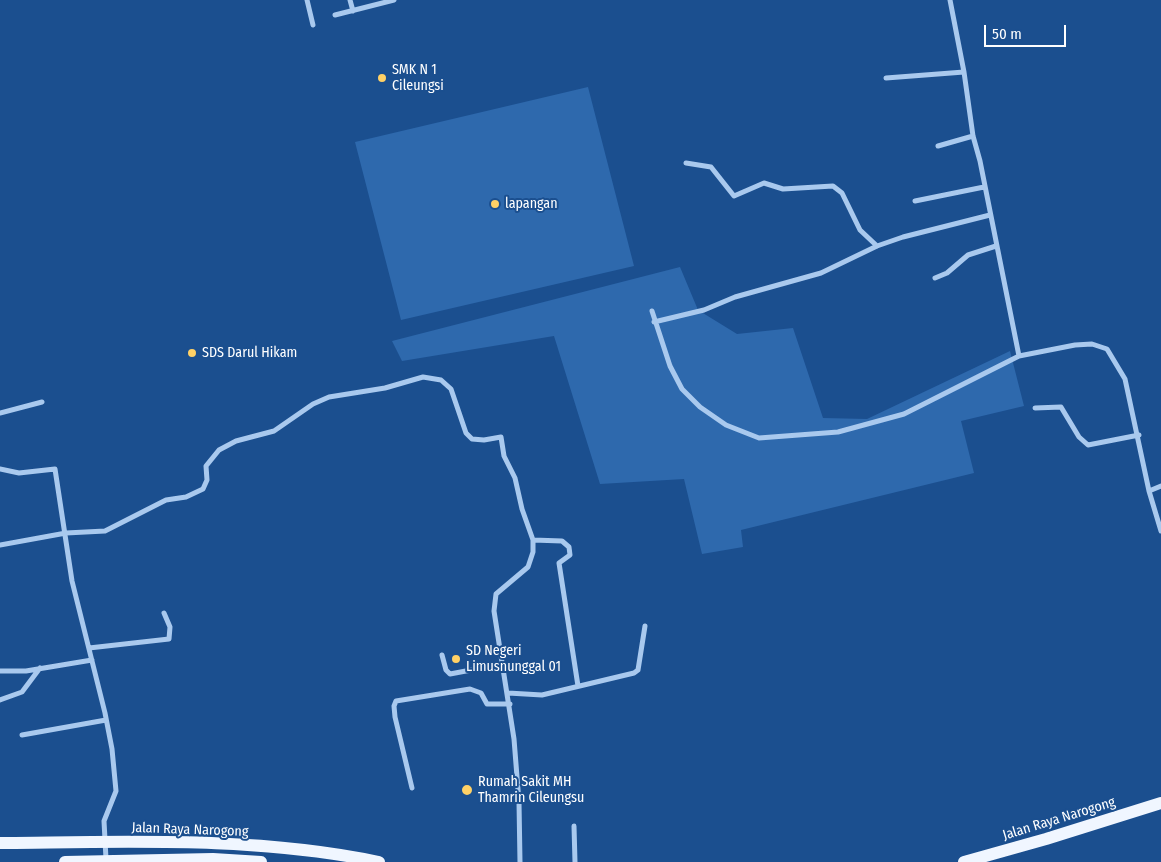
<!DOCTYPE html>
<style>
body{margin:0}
#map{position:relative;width:1161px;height:862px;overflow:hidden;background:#1b4f8f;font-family:"Fira Sans Condensed",sans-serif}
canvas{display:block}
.scale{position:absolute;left:984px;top:25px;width:82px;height:22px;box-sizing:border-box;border:2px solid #fff;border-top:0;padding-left:6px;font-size:15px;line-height:18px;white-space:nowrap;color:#fff;-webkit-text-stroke:4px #1b4f8f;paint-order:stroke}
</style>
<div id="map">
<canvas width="1161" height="862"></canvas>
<div class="scale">50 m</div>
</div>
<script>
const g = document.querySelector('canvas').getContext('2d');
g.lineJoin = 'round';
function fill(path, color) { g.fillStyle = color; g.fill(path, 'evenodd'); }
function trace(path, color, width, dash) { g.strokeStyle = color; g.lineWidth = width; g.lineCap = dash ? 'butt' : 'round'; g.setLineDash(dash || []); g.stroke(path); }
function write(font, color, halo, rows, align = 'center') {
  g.font = font + ' "Fira Sans Condensed",sans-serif'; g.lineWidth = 4; g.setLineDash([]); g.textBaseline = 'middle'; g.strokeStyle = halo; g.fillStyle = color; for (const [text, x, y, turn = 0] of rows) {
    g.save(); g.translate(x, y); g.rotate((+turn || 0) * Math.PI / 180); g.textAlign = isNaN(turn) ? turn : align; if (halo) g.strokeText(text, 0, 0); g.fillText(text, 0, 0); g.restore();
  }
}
fill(new Path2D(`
 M588,87l46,179 -233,54 -46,-178z
 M680,267l18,43 39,24 56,-6 30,90 44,1 143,-68 14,55 -63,15 13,52 -233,57 2,17 -41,7 -18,-75 -84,5 -46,-148 -152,25 -10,-20z`), '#2e69ad');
trace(new Path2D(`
 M307,0l6,25
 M350,0l3,11
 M950,0l14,72 9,64 7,25 39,195
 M335,15l59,-15
 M886,78l78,-6
 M938,146l35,-10
 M686,163l25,4 23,29 30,-13 19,6 50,-3 9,7 18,37 17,16
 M915,201l69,-14
 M935,278l12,-5 21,-18 28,-9
 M652,311l18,55 12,23 18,18 26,18 33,13 79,-6 66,-18 115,-58 56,-11 17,-1 15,5 18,30 24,112 12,40
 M654,322l50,-12 31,-13 86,-24 56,-27 26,-9 87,-22
 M1035,408l26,-1 18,30 9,8 51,-10
 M0,413l42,-11
 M0,469l19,4 36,-4 17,112 33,132 7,36 4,42 -12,30 2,38
 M1149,491l12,-5
 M533,540l29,1 7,6 1,8 -11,8 19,123
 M0,545l66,-12 39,-2 61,-31 20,-3 17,-8 4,-9 -1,-14 13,-16 17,-9 38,-10 39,-27 16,-7 56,-9 38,-11 18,3 10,9 15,44 6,6 12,1 17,-3 3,19 11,22 7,31 11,31v12l-5,15 -32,27 -2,17 20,128 5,63 1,60
 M89,648l80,-9 1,-12 -6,-14
 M442,655l4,15 4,4 53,-10
 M0,671h26l66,-11
 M508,693l34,2 92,-22 4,-3 7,-44
 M0,700l22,-8 18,-24
 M22,735l84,-15
 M412,788l-17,-71 -1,-11 2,-5 74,-12 11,4 6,11h23
 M574,826l1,36`), '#a9c9ee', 5);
trace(new Path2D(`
 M0,843c125,-1 256,-7 379,19
 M65,862l148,-3 48,3
 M964,862l82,-23 115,-36`), '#f0f6ff', 12);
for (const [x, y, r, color] of [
 [382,78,5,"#ffd166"],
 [495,204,5,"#ffd166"],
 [192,353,5,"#ffd166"],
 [456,659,5,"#ffd166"],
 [467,790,6,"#ffd166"]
]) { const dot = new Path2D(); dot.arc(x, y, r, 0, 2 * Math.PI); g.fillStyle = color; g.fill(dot); trace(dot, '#1b4f8f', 2); }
write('14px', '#fff', '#1b4f8f', [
 ["SMK N 1",392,70],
 ["Cileungsi",392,86],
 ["lapangan",505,204],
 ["SDS Darul Hikam",202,353],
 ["SD Negeri",466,651],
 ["Limusnunggal 01",466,667],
 ["Rumah Sakit MH",478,782],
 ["Thamrin Cileungsu",478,798]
], 'left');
write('14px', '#fff', '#1b4f8f', [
 ["Jalan Raya Narogong",1059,819,-17],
 ["Jalan Raya Narogong",190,830,2]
]);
</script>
